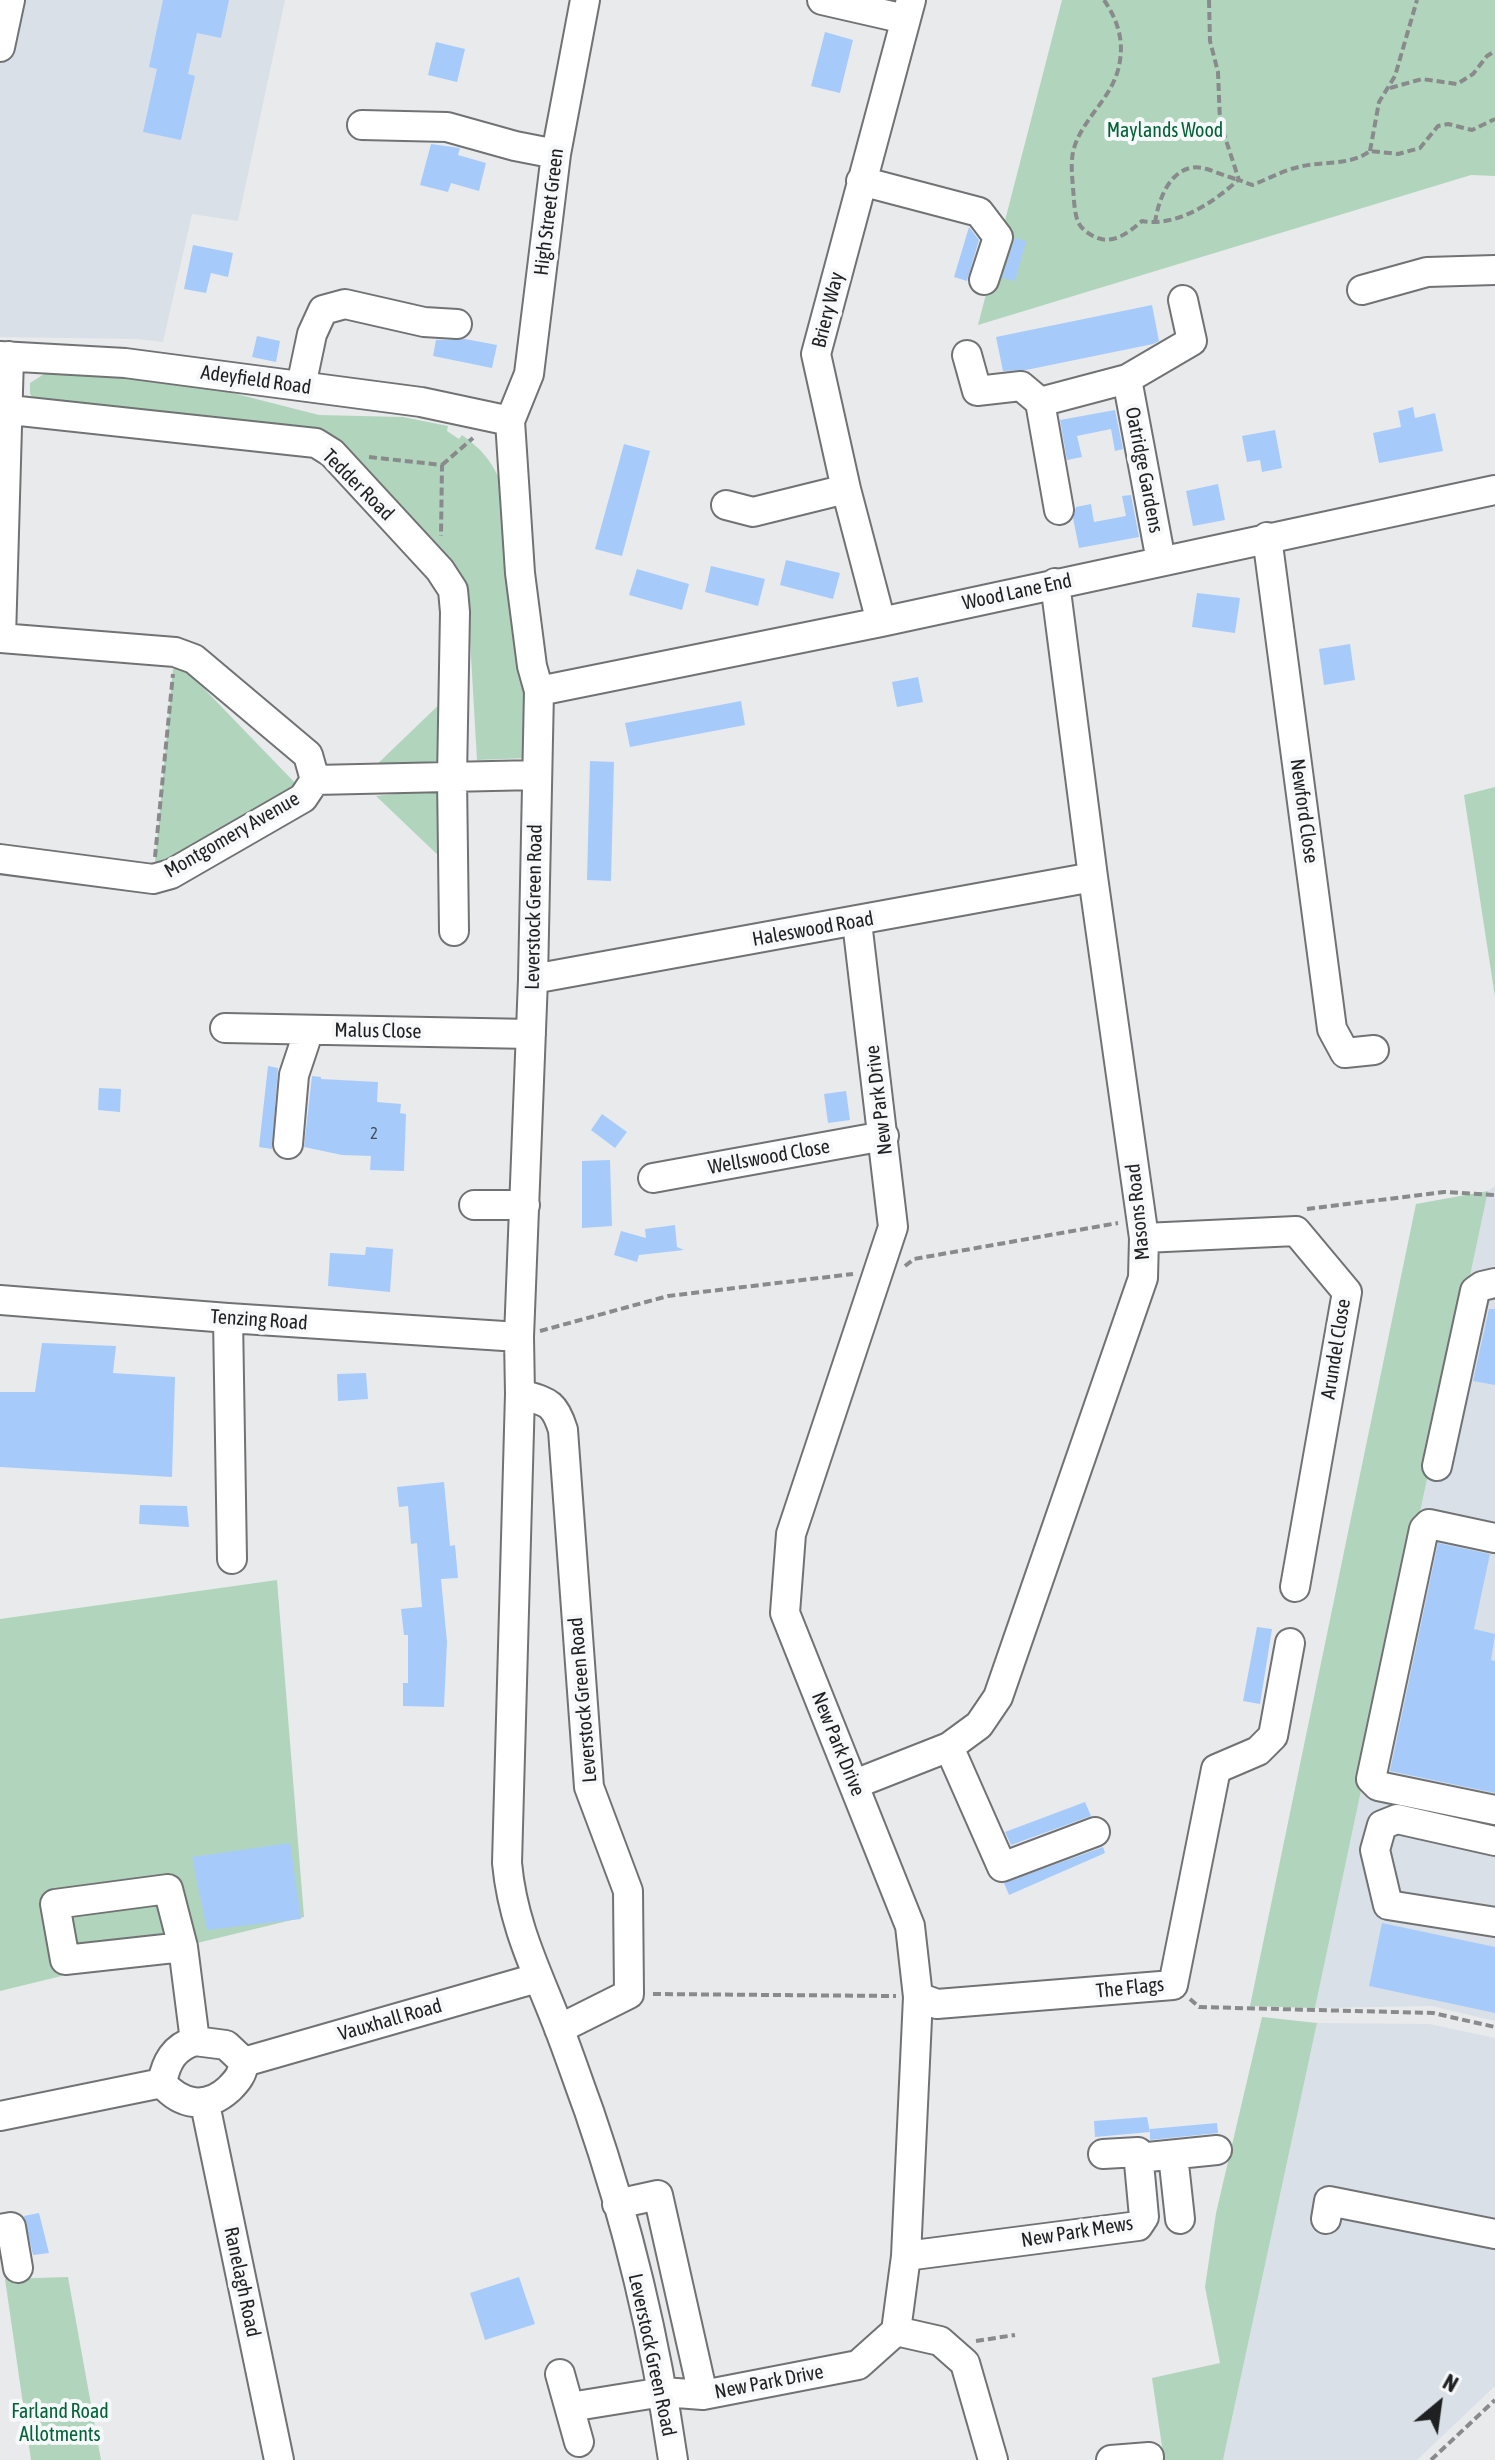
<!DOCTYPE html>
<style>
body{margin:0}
#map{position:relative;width:1495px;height:2460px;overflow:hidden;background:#e9eaec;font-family:"Asap Condensed",sans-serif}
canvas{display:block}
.north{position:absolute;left:1399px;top:2364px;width:80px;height:80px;-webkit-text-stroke:6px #f6f8fa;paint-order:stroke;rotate:29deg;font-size:22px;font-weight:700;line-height:32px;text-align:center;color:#1f2021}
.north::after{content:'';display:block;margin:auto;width:28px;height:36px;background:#1f2021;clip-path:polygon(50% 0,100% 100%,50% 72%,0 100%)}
</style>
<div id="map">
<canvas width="1495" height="2460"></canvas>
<div class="north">N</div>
</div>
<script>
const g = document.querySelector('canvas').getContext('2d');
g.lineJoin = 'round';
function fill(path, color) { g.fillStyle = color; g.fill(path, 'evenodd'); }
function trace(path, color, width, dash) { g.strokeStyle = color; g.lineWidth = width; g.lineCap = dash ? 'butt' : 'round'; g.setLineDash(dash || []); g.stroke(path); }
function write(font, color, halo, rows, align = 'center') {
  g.font = font + ' "Asap Condensed",sans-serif'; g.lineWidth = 8; g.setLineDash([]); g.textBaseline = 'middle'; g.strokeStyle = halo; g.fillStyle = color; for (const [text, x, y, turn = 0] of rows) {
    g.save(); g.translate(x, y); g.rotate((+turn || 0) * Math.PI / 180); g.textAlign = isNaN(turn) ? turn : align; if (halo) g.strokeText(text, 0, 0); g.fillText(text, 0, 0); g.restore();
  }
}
fill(new Path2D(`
 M0,0h285l-47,221 -46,-7 -29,128 -26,-3 -137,-2z
 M1495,1186v835l-63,-15 -117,2 173,-817z
 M1317,2023l112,1 66,14v348l-78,74h-194z`), '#d9e0e8');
fill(new Path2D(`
 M1062,0h433v176l-24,-1 -493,150z
 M81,373l140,17 98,25 84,2 45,9 -1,5 12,8 3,-4c23,17 30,27 41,52l30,209 -5,62 -51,2 -10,-172 -173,-158 -2,-5 -119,-13 -2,6 -9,-6 -126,-11 -6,-7v-11l14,-9z
 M173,669h12l114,118 -136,74 -8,1z
 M447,697l-2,66 -75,8z
 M1495,787v210l-31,-202z
 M444,789l-1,71 -67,-64z
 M1488,1191l-173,817 -65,-2 166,-802z
 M277,1580l27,337 -304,74v-372z
 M1262,2017l55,6 -94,437h-59l-12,-82 68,-15 -15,-76 11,-74z
 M68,2277l33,183h-70l-26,-181z`), '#b1d5bc');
fill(new Path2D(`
 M163,0h66l-8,38 -24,-5 -9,41 7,2 -14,64 -38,-8 14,-63 -8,-2z
 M825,32l28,8 -13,53 -29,-7z
 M436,42l29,7 -8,33 -29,-7z
 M431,144l29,4 -2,7 28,8 -7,28 -28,-8 -3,9 -28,-7z
 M969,227l10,13 -12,41 -13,-4z
 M1015,238l11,3 -11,40 -13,-3z
 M193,245l40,8 -5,24 -17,-4 -5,20 -22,-4z
 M1152,305l7,36 -6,3 -127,26 -23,1 -7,-34z
 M257,336l23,5 -4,21 -24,-5z
 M465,339l32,6 -5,23 -59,-12 3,-16z
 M1413,407l2,11 20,-5 8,38 -64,12 -6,-30 28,-6 -3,-16z
 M1115,410l8,39 -8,2 -4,-22 -34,7 5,21 -15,3 -7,-40z
 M1275,430l7,38 -20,4 -2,-12 -13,2 -5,-26z
 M624,444l26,7 -28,105 -27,-7z
 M1218,484l7,36 -32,6 -7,-35z
 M1131,495l8,42 -60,11 -6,-30 3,-11 15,-3 3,18 32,-6 -4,-20z
 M786,560l54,13 -7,26 -53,-14z
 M711,566l54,13 -7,27 -53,-14z
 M637,569l52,15 -7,26 -53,-15z
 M1197,593l43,5 -5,35 -43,-6z
 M1350,644l5,36 -31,5 -5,-36z
 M918,677l5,25 -26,5 -5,-25z
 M741,701l4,24 -115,22 -5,-24z
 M590,761l24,1 -3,119 -24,-1z
 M268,1066l10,2 -6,81 -13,-2z
 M312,1076l9,1v2l57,3 -1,20 24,2 -1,9 6,1 -2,57 -34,-1 1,-14 -29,-1 -38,-8z
 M99,1088l22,1 -1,23 -22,-2z
 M846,1091l4,29 -22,3 -4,-29z
 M602,1114l25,18 -12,16 -24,-18z
 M610,1160l2,66 -30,2v-67z
 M675,1225l2,22 7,3 -45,5 -2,7 -23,-7 7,-24 25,7 -1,-9z
 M366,1247l27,2 -3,43 -62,-6 2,-33 35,2z
 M1489,1309h6v76l-22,-4z
 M42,1343l74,3 -3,27 62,4 -3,100 -172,-10v-75h35z
 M366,1373l2,26 -30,2 -1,-27z
 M444,1482l6,64 5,-1 3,33 -17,1 6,63 -3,65 -41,-1v-23h5v-48h-4l-3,-26 21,-2 -5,-64 -6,1 -3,-38 -9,1 -2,-20z
 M140,1505l47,1 2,21 -50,-3z
 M1438,1543l52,11 -16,75 21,5 -4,26 4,1v132l-105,-22z
 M1257,1627l15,2 -12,75 -17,-3z
 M1085,1802l6,14 -80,29 -6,-13z
 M290,1843l11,76 -94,11 -15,-73z
 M1103,1847l2,6 -96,42 -5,-12z
 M1382,1923l113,24v66l-126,-27z
 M1147,2117l3,15v-3l67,-6 1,10 -68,7v-8l-55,5 -1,-16z
 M39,2213l10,40 -16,2 -9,-39z
 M519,2277l16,47 -50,16 -15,-47z`), '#a6cbfa');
const minor = new Path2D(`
 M585,0l-29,154 -27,220 -19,47 10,152 12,93 7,25 -6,288 -14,358 1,57 -13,469c6,64 31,110 53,168 10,26 19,53 29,80 39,113 67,231 84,349
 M822,0l83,19
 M0,47l10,-47
 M362,125l85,2 68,19 41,8
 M861,181l118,31 19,25 -14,43
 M1362,290l65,-18 68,-2
 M967,355l10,36 44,-5 19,16
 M0,356l125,7 296,39 89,19
 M1127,379l65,-38 -9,-41
 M301,386l11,-52 11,-24 22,-6 79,18 33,2
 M0,409l316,34 16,10 108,117 13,20 2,22 -3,165 2,154
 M726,505l27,7 93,-23
 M1059,510l-19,-108 87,-23 34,182
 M1267,537l65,492 13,24 29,-3
 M881,622l-35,-133 -30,-135 95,-354
 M0,638l175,14 19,7 114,96 7,25 -12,18 -132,76 -18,5 -153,-20
 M1,638l8,-282
 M539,691l342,-69 614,-132
 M315,780l222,-5
 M533,979l560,-102
 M225,1028l306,6
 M288,1144l6,-69 15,-45
 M653,1178l231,-42
 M474,1205h51
 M1144,1238l152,-7 51,61 -52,295
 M0,1300l228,18 291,19
 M228,1318l4,241
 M520,1394c27,8 34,7 43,36l26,357 39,104 1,103 -70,35
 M1437,1466l38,-175 7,-5 13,-3
 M1495,1538l-66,-14 -5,5 -53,250 7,7 117,24
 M949,1747l53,120 93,-35
 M855,1784l94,-37 30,-22 19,-28 145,-419 1,-40 -51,-361 -38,-294
 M1495,1841l-98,-22 -15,6 -7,25 13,55 107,17
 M183,1947l-118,13 -10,-56 113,-15 15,58 12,94
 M918,1997l19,7 236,-19 43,-216 42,-18 15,-15 17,-93
 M195,2041l31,4 18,17c-1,12 -7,19 -15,27 -23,21 -48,16 -67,-6 4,-21 12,-36 33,-42z
 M244,2062l293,-84
 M205,2104l74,356
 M0,2116l162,-33
 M1173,2155l7,64
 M1138,2158l79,-8
 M617,2204l41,-9 45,200
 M1326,2219l3,-18 166,33
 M0,2229l11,-2 7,41
 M906,2256l232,-30 6,-9 -6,-65 -35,2
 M896,2331l44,10 25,22 28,97
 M560,2374l19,68
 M570,2407l93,-15 40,3 155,-30 38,-34 10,-75 12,-259 -8,-71 -125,-313 6,-79 102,-307 -36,-305
 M1111,2460l38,-3`);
trace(minor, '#717274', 32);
trace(new Path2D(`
 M1104,0c15,22 21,44 14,70 -8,29 -33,47 -43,75 -5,14 -3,28 -2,43 1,10 1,21 4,31 2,8 9,13 16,17 18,10 34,-2 49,-15 35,6 71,-18 96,-41
 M1209,0l1,41 8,31 2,50 19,58 13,5c14,-5 28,-13 43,-17 25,-8 54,-1 75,-17l28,3 22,-6 18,-22 10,-2 24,6 23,-11
 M1390,88l32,-9 35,5 16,-10 14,-18 8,-5
 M1370,151l9,-49 16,-26 22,-76
 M1155,223c3,-24 17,-61 48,-55 12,3 24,9 36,12
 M369,457l73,8 -1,71
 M442,465l31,-27
 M155,857l18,-183
 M1307,1209l137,-17 51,3
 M905,1266l9,-7 204,-36
 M540,1331l128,-35 185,-22
 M653,1994l243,2
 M1190,1999l9,8 234,6 62,14
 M976,2341l39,-6
 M1431,2460l64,-60`), '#898a8b', 4, [8, 4]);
trace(minor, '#fff', 28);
write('16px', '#414b57', null, [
 ["2",374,1134]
]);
write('20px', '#026337', '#f6f8fa', [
 ["Maylands Wood",1165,131],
 ["Farland Road",60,2412],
 ["Allotments",60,2435]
]);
write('20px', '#1f2021', '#f6f8fa', [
 ["High Street Green",549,212,-83],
 ["Briery Way",828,310,-76],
 ["Adeyfield Road",256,380,8],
 ["Oatridge Gardens",1144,470,79],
 ["Tedder Road",358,485,45],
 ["Wood Lane End",1017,592,-12],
 ["Newford Close",1304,811,82],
 ["Montgomery Avenue",232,835,-30],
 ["Leverstock Green Road",534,907,-89],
 ["Haleswood Road",813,929,-10],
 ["Malus Close",378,1031,1],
 ["New Park Drive",879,1100,-97],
 ["Wellswood Close",769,1157,-10],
 ["Masons Road",1138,1212,-96],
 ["Tenzing Road",259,1320,4],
 ["Arundel Close",1336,1349,-81],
 ["Leverstock Green Road",583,1700,-95],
 ["New Park Drive",838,1744,68],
 ["The Flags",1130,1988,-6],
 ["Vauxhall Road",390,2020,-16],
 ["New Park Mews",1077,2232,-9],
 ["Ranelagh Road",242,2282,78],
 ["Leverstock Green Road",652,2355,78],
 ["New Park Drive",769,2382,-11]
]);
</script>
